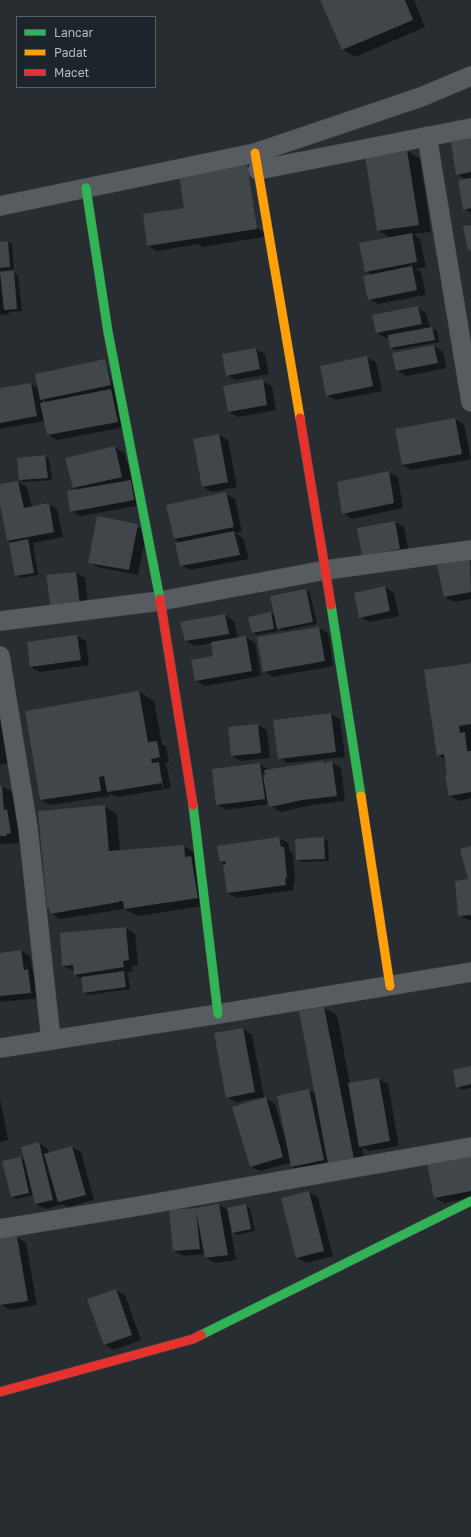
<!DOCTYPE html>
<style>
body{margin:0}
#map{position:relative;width:471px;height:1537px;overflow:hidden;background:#282d32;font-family:"Golos Text",sans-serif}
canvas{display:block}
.legend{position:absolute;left:16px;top:16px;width:140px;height:72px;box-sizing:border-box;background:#1c252c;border:1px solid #586168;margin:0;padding:5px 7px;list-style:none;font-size:12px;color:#b2bbc3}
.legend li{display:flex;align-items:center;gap:8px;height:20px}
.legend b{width:20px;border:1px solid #586168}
</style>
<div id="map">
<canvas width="471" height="1537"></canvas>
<ul class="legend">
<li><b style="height:5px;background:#30b455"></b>Lancar</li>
<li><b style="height:5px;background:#ff9f0a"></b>Padat</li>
<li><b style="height:5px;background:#e5322d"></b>Macet</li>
</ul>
</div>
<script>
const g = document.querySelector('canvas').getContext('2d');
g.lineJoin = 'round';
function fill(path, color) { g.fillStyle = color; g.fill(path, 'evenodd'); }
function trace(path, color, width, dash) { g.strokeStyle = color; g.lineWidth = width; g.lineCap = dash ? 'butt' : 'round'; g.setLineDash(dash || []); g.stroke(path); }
fill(new Path2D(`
 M321,0h93l11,27 -70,30 -13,-8z
 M471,134v79l-7,-4 3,-29 -10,-6z
 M407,151l13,8 11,73 -18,2 7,5 6,28 -11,2 6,3 5,23 -48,9 -9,-5 3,-24 -6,-4 25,-33 -13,-8z
 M180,175l89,61 -66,11 -4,-3 -42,7 -9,-6 37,-35z
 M8,242l4,2 2,25 -14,2v-28z
 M13,272l5,3 4,36 -13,1v2l-9,1v-40l2,1z
 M417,307l9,6 4,15 7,2 2,12 -44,8 -4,-2 -2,-11 -3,1 -9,-5z
 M434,346l9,6 3,16 -40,8 -9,-6z
 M256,349l9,5 4,20 -33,6 -9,-5z
 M367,357l9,5 6,29 -46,9 -9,-5z
 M105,360l21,67 -69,13 -9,-6 -3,-13 -45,8v-40l31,-5 8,4zM42,399l6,4 -5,1z
 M262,381l10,5 4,24 -38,7 -9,-5z
 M455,419l9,5 7,35 -59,11 -10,-5z
 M219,435l9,5 9,47 -25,5 -9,-5z
 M115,447l9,6 19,52 -63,11 -9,-5 7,-21 -4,-2z
 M45,456l4,3 3,21 -27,2 -5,-2z
 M389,472l9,5 5,31 -51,11 -9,-6z
 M18,482l9,5 5,21 16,-4 9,5 6,28 -30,6 5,32 -17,3 -5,-3 -3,-32 -5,-2 -8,-42v-14z
 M226,494l9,5 7,33 -7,1 8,5 6,21 -59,11 -9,-5v-22l-7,-4z
 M98,517l49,13 -9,45 -40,-8 -9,-5z
 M395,522l9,5 5,27 -46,2z
 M470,559l1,1v39l-17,3 -9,-5z
 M76,573l9,5 4,32 -28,3z
 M385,587l9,6 5,23 -30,6 -9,-5z
 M306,590l4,3 7,31 -35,7 -4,-3v3l-21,4 -5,-3 19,-19 4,3z
 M225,615l9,6 4,18 8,-2 9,6 6,33 -56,10 -9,-5 18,-24 -2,-14 -17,3 -9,-5z
 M319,628l9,5 5,33 -60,11 -9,-6z
 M77,636l9,5 3,24 -49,7 -9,-5z
 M471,664v134l-12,3 -9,-5 -3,-36 -9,-5z
 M139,692l15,9 8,43 4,3 3,15 -4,1 1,4 1,1 4,20 -54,9 -8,-4 1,3 -60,9 -9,-5zM160,777h2l2,11h-2z
 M0,710l10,53 -10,2z
 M331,714l9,5 5,38 -57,6 -9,-5z
 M258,725l9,5 3,28 -29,3 -9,-5z
 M323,762l9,1 9,5 4,33 -33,4 -32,7 -11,-8 -43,6 -9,-6 43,-40 9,6z
 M2,786l13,8 5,44 -1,1v4l-19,1v-57z
 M104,806l13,8 3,37 63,-5 13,7 14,52 -72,11 -14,-7 -64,10 -10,-6v-5l-3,-1z
 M279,838l9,5 2,9 3,1 2,29 -2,1 1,7 -57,8 -9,-5 -2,-28 -5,-3 -3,-15z
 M323,838l5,3 1,20 -27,1 -5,-2z
 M471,848v72h-3l-9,-5 11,-35z
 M126,928l9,6 3,31 -6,1 1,5 -8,2 3,1 2,15 -42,6 -4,-3 -2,-13 -7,-4 -1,-4 -11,-5z
 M21,951l9,5 3,17 4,2 3,23 -40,4v-48z
 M324,1008l13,7 13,69 29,-5 9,5 11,62 -30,5 -7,-4 4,19 -65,6 -9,-5 -2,-4 -30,8 -10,-5 15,-68 10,6 10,34h1l23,-48 7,4z
 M243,1029l9,6 12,62 -28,5 -9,-5z
 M471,1067v21l-9,2 -5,-3z
 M0,1098l8,42 -8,2z
 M39,1143l9,6 1,5 23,-7 9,5 13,48 -26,7 -5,-3 -18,5 -9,-5 -2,-9 -17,4 -5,-2 8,-39 5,3z
 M471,1156v42l-27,5 -9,-5z
 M309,1192l9,5 15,59 -27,7 -9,-5z
 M219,1205l9,5 18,-5 4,3 5,23 -18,4 -6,-4 5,29 -21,3 -9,-5 -1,-4 -22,2 -9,-5 22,-42z
 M17,1237l9,6 11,62 -27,5 -9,-5 -1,-4v-61z
 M116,1290l9,5 16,45 -27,10 -9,-5z`), '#0007');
fill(new Path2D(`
 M320,0h85l8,20 -71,30z
 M471,133v39l-15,3 -6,-39z
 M407,150l12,75 -42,6 -12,-75z
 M247,163l10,66 -110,17 -4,-32 41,-6 -5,-34z
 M471,178v30l-8,2 -5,-30z
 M471,225v25l-3,1 -5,-25z
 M412,233l5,29 -52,10 -6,-29z
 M8,241l2,26 -10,1v-26z
 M412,266l5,24 -49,10 -5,-24z
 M14,271l3,38 -13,1 -4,-38z
 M418,306l4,18 -46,9 -4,-18z
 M432,327l3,13 -45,8 -2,-13z
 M434,345l4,18 -42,8 -4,-18z
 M256,348l4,21 -34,7 -4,-22z
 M367,356l6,30 -47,10 -6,-30z
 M105,359l6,26 -71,15 -5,-26z
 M263,379l4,26 -39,7 -5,-26z
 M31,383l6,33 -37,7v-35z
 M111,389l7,33 -71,13 -7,-32z
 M455,418l7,36 -60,11 -7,-36z
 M219,434l9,48 -26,5 -9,-48z
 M115,446l7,31 -49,11 -8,-30z
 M45,455l3,23 -29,2 -2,-22z
 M389,471l5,32 -52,11 -5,-32z
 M131,480l3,20 -64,12 -3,-21z
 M18,481l6,27 25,-5 5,29 -47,9 -7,-37v-20z
 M226,492l8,35 -60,12 -8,-34z
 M97,516l41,8 -9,46 -41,-7z
 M395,521l5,28 -38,7 -5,-28z
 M234,531l6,24 -60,11 -5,-23z
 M28,539l6,34 -19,3 -6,-33z
 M470,558l1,34 -27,5 -7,-32z
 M76,572l4,33 -29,4 -5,-34z
 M385,586l5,25 -31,7 -5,-25z
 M306,589l7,33 -36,7 -7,-33z
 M271,612l3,17 -22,4 -4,-16z
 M225,614l4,20 -44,7 -5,-19z
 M319,627l6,34 -62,11 -6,-35z
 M77,635l4,25 -51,7 -3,-25z
 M246,636l6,35 -57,10 -4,-21 22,-4 -2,-14z
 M471,663v61l-12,2 1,7 5,-1 2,19h4v41l-22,4 -4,-20 2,-1 -3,-21 -7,2 -13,-86z
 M139,691l9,51 9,-1 3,16 -9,2 1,4 7,-1 3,21 -55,9 -3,-16 -5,1 2,14 -61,9 -15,-89z
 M331,713l5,39 -58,7 -5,-39z
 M258,724l3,29 -30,3 -3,-29z
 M324,761v2l8,-2 5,35 -35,4 -32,7 -1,-3 -1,1 -5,-30h2l-1,-5z
 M260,763l5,36 -49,6 -4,-36z
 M2,785l2,25 3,-1 4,24 -5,1 1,2h-7v-50z
 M105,805l4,46 75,-6 1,12 6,-1 7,42 -74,11 -1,-8h-4v1l-69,12 -1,-7 -2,1 -9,-97z
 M279,837l2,10h3l3,31h-2l1,7 -59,8 -4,-28 3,-1 -1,-3 -5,1 -3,-16z
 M324,837l1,22 -29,1 -1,-21z
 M471,846v69l-13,1 -3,-35 13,-2 -8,-30z
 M126,927l3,33 -6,1 1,6 -50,8 -1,-10 -11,1 -2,-33z
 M21,950l3,20 4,-1 3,24 -31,3v-43z
 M124,971l2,16 -43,6 -2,-16z
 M324,1007l30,152 -26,5 -29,-153z
 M243,1028l12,64 -29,6 -12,-65z
 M471,1066v18l-15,4 -3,-18z
 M379,1078l11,63 -31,6 -11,-64z
 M309,1089l15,71 -33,7 -14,-71z
 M266,1097l17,60 -33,10 -18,-60z
 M39,1142l14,58 -18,4 -14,-57z
 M72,1146l14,49 -28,7 -14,-48z
 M471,1155v36l-37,7 -7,-35z
 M21,1157l8,36 -18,4 -9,-36z
 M309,1191l15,60 -28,7 -15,-60z
 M219,1204l9,51 -23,3 -9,-47 4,38 -27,2 -4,-41 27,-2z
 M246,1204l5,25 -19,4 -5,-25z
 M17,1236l11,65 -28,4v-66z
 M116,1289l16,46 -28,10 -17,-46z`), '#41464a');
const street = new Path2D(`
 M427,136l44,266
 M258,170l213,-42
 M0,206l255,-53 166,-56 50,-21
 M0,621l160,-20 166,-31 145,-20
 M0,656l28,172 23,212
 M0,1048l218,-34 253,-42
 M0,1229l139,-23 332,-59`);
const fast = new Path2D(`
 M86,188l22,144 52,267
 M331,605l30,191
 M193,805l25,209
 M201,1335l270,-134`);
const slow = new Path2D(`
 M255,153l45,265
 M361,796l29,190`);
const jam = new Path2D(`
 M300,418l31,187
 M160,599l33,206
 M0,1392l193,-53 8,-4`);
trace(street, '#46494d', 20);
trace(fast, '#46494d', 10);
trace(slow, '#46494d', 10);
trace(jam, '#46494d', 10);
trace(street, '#575c61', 19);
trace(fast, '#30b455', 9);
trace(slow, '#ff9f0a', 9);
trace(jam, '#e5322d', 9);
</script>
